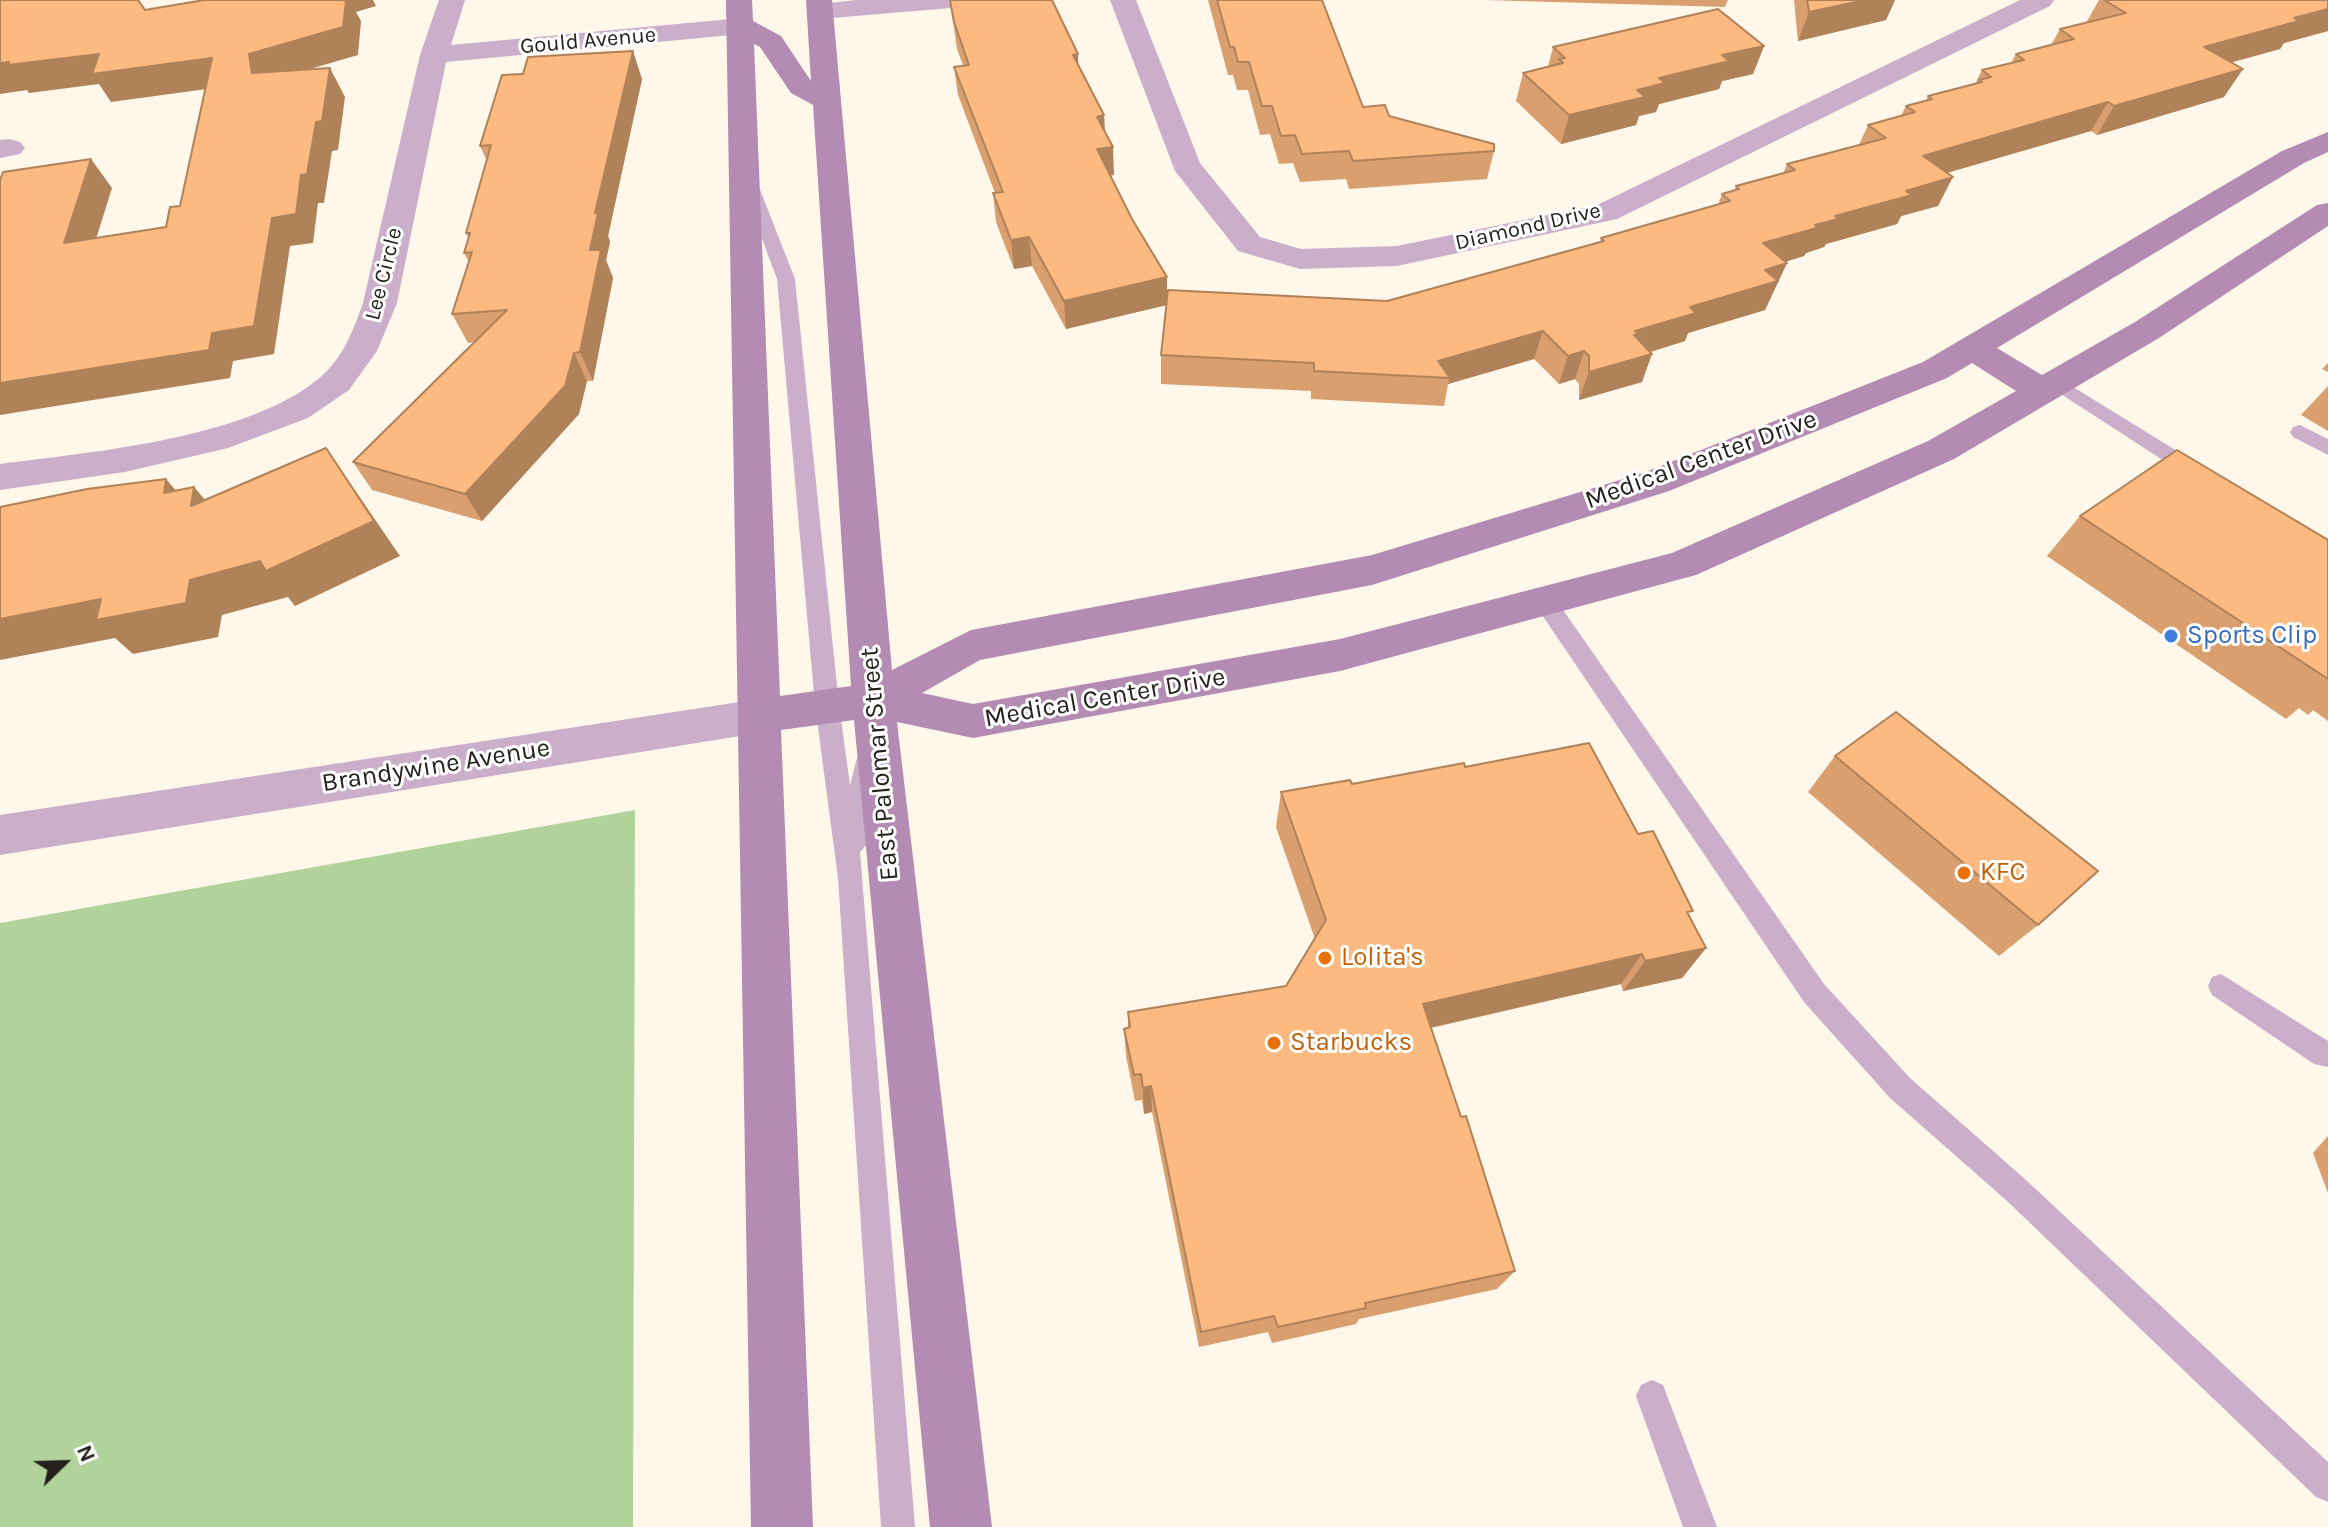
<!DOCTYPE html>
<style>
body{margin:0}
#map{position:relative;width:2328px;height:1527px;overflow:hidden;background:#fef7ea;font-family:Karla,sans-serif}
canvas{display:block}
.north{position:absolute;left:24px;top:1423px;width:80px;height:80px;-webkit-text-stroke:6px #fff;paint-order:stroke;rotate:67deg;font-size:22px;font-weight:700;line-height:32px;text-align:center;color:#25221c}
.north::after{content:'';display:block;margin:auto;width:28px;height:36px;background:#25221c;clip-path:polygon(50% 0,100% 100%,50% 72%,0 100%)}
</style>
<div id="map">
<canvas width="2328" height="1527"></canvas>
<div class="north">N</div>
</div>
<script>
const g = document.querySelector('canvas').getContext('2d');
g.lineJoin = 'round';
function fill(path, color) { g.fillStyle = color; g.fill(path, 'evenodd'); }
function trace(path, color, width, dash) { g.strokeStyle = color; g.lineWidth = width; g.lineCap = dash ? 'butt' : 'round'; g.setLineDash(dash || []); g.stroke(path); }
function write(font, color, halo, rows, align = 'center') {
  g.font = font + ' Karla,sans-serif'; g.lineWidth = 6; g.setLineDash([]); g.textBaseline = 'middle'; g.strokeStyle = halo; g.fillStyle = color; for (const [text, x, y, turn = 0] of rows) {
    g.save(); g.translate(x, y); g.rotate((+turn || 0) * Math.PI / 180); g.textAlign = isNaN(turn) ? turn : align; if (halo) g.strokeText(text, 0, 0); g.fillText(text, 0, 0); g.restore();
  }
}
fill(new Path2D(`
 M635,810l-2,717h-633v-604z`), '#b1d29a');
fill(new Path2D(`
 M749,177l8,5 38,97 44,426 11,80 7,-27 8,-3 8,3 4,7 -9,78 -8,9 55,675h-34l-43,-649 -23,-173 -38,-426 -36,-97z
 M2057,377l146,90 3,5 -3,5h-14l-139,-90 -3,-4z
 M2300,425l28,14v16l-35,-18 -3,-5 3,-5z
 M1546,595l8,2 270,387 86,94 116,102 302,282v40l-12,-5 -310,-297 -116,-102 -86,-96 -266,-393 -3,-6 3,-6z
 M2221,974l107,67v26l-14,-3 -102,-69 -4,-9 4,-9z
 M1652,1380l11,5 54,142h-34l-47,-131 5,-11z`), '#cbafca');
fill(new Path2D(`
 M439,0h26l-14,45 291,-27 9,2 4,6 -4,6 -9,2 -296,28 -49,241 -20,48 -28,39 -41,28 -80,30 -103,24 -125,18v-26c91,-12 258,-26 326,-92 19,-19 28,-44 37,-69l57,-248z
 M857,0h107l-4,6 -9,2 -131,11 -9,-2 -4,-6 4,-6z
 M1110,0h26l64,163 60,74 41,12 96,-3 200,-41 423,-205h34l-4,6 -433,213 -220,47 -97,3 -62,-18 -63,-80z
 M10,139l10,3 5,6 -5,6 -20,4v-18z`), '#cbafca');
fill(new Path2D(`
 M759,699l15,5 6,12 -6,12 -15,5 -759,122v-40z`), '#cbafca');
fill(new Path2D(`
 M726,0h26l1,21 28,15 30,45 -5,-81h26l60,670 79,-40 401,-75 271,-82 280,-111 359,-211 46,-19v20l-24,11 -307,185 45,27 93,-53 182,-117 11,-2v23l-169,112 -205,121 -258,116 -356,96 -367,67 -76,-16 95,805h-62l-76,-807 -73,10 32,797h-62zM754,44l6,3 31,46 22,12 38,581 -71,10zM1972,363l44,28 -88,50 -256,112 -332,86 -367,65 -51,-11 58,-33 392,-75 297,-94 278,-113z`), '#b48cb3');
fill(new Path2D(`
 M950,0l129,66 25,49 1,16 9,44h-4l57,125 220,1 213,-59 1,-4 117,-33 4,-11 13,-4 1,-4 47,-12 4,-10 72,-19 9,-20 33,-9 5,-10 20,-5 2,-5 47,-12 7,-14 29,-7 5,-9 35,-9 9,-16 26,-6 13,-23h229v31l-44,12 -4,6 -48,13 -8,35 -127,38 -6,-4 -144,42 -9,33 -37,10 -4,8 -71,20 -2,3 -18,6 -2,3 -19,6 2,1 -22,47 -77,23 -3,8 -34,11 -9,30 -63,18v-16l-4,-5 -16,5 -25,-25 -86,25 -4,22 -133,-7v-8l-150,-7v-29l5,-50 -100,24 -34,-63 -18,3 -18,-47 -3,-29h2l-37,-98 -4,-28 9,-2 -6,-16z
 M1208,0h114l41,107 131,44 -7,28 -138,10 -3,-10 -46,3 -7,-19 -14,1 -9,-30 -10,1 -12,-45h-11l-4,-15h-5z
 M1485,0h243l-3,7z
 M1794,0h101l-9,20 -88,21z
 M1764,46l-11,28 -31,7 -3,8 -60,15 -3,8 -17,4 -3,9 -75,19 -45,-43 7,-28 25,-6 5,-20z
 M642,79l-34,157 2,6 -4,18 7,18 -20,103h-6l-8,33 -97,107 -110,-31 -19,-28 121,-120 -6,1 -16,-29 17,-52 -5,-9 5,-14 -3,-6 21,-72 -7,-15z
 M2328,363v9l-6,-3z
 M2328,386v45l-27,-16z
 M2080,516l248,24v181l-15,-11 -5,5 -9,-7 -13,11 -239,-163z
 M1835,756l203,169 -39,31 -191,-164z
 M1465,767l173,67 51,82 17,32 -24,30 -59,13 -2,-7 -190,44 84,243 -18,18 -138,30 -3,5 -84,19 -4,-11 -69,15 -47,-235 -8,2 -2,-14 -7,1 -9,-45 -2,-27 4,-1v-16l158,-26 29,-47 -39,-112 5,-35 71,-8z
 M2328,1136v57l-15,-40z`), '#d99f6e');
fill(new Path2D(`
 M346,0h27l3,6 -20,6 5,9 -3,34 -93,27 -13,-9 -3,-19z
 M1865,0h30l-9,20 -88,21 11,-29z
 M2328,9v22l-44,12 -4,6 -94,26 18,-28 90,-29z
 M1764,46l-11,28 -31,7 -3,8 -60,15 -3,8 -17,4 -3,9 -75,19 8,-29 68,-25 22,-12 63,-23z
 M633,51l9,28 -34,157 2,6 -4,18 7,18 -20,103 -13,-29 10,-102 5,-37z
 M99,54l113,4 17,28 -118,16 -12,-18 -70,9 -2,-3 -27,4v-31z
 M1078,54l1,28 -6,-27z
 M330,68l15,29 -7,53 -6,1 -8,52h-6l-5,40 -23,3 -16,108 -41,7 -3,17 -230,37v-32l212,-50 60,-115 29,-43z
 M2243,69l-19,28 -127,38 17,-29z
 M2108,102l-17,29 -183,53 15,-28z
 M1104,115l1,28 -8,-26z
 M1113,147l1,28 -15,2 -2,-28z
 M91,159l21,29 -26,83 -22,-28z
 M1953,177l-15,29 -37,10 -4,8 -71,20 -2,3 -18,6 -2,3 -53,16 12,-29 143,-52z
 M1029,237l3,29 -18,3 -3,-29z
 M1787,263l-22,47 -77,23 -3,8 -56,17 23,-4 -10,28 -63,18 10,-28 46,-41 55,-24 75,-37z
 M1167,277v28l-101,24 -2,-28z
 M1543,331l-9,28 -86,25 2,-6 -12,-17z
 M1584,351l-9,28 -16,5 9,-28z
 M574,353l13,28 -8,33 -97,107 -17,-27z
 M326,448l74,108 -105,50 -7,-9 -66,18 -4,22 -85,17 -18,-16 -115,22v-41z
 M166,479l31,36 -33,-22z
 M194,487l31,36 -34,-17z
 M1706,948l-24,30 -59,13 22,-30z
 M1642,954l-21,30 -210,48 12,-28z
 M1151,1086l1,26 -8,2 -1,-26z`), '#b0825a');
const building = new Path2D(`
 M0,0h138l7,10 59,-10h142l-3,27 -94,27 3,19 78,-5 -8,53 -6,1 -9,52 -6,1 -5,39 -24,4 -18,108 -42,7 -3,17 -209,33v-203l3,-8 88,-13 -27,84 102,-16 4,-20 10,-1 32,-148 -120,16 7,-20 -91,11 1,-3 -9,1z
 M950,0h102l26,54 -5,1 31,60 -7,2 16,30 -16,2 35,70 35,58 -103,24 -35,-64 -18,3 -18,-47 10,-1 -49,-125 15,-2 -15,-43z
 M1217,0h105l41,107 22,-2 4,11 105,28v7l-141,10 -4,-10 -47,3 -7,-19 -14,1 -9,-30h-10l-13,-44h-11l-4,-15h-4z
 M1807,0h58l-56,12z
 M2104,0h224v9l-34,9 5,3 -95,26 39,22 -129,37 -6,-4 -185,54 30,21 -47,14 6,4 -77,21 3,3 -23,6 2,3 -54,15 24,20 -22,7 13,11 -88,26 6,6 -61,18 3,3 -4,1 18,19 -63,18v-16l-5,-5 -16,5 -25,-25 -105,30 12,17 -136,-7v-8l-153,-8 7,-65 219,11 217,-60 -3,-3 129,-37 -8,-7 17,-5 -3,-3 59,-16 -8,-6 99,-26 -18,-13 47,-13 -9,-6 26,-7 -4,-3 54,-14 -3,-2 12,-3 -9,-7 42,-10 -8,-6 58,-15 -14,-10 66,-16z
 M1718,9l46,37 -42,9 7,6 -70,17 6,5 -28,7 8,7 -76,18 -46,-42 40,-10 -4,-4 6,-1 -12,-11z
 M633,51l-38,162h3l-8,37h11l-21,102 -6,1 -9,33 -100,108 -112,-32 154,-152 -55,4 20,-62 -8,1 6,-20h-4l25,-88 -11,1 22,-71 21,-1 5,-17z
 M326,448l48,73 -108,50 -6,-10 -70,19 -4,23 -90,17 5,-21 -101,20v-112l87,-18 79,-10 -2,14 30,-6 -3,19z
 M2177,450l151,90v139l-248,-163z
 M1896,712l202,159 -60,54 -203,-169z
 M1589,743l49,91 15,-3 40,80 -6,1 19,36 -61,13 -3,-7 -219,50 38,113 5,-1 49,155 -150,32 1,5 -88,19 -4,-11 -73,16 -50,-246 -8,2 -2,-14 -7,1 -10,-46 6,-2 -2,-15 158,-26 40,-66 -45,-128 69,-12 2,4 112,-21 1,4z`);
fill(building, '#fcb980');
trace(building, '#b0825a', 2);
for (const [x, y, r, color] of [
 [2171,636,8,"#3f7fe0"],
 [1964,873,8,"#e8710a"],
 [1325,958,8,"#e8710a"],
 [1274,1043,8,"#e8710a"]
]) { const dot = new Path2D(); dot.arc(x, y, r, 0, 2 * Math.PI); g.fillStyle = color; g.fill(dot); trace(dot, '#fff', 3); }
write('22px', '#25221c', '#fff', [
 ["Gould Avenue",588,41,-5],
 ["Diamond Drive",1528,227,-13],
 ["Lee Circle",384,274,-76]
]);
write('26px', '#25221c', '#fff', [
 ["Medical Center Drive",1701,460,-20],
 ["Medical Center Drive",1105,698,-10],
 ["East Palomar Street",880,764,-95],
 ["Brandywine Avenue",436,766,-9]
]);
write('26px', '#366cbe', '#fff', [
 ["Sports Clip",2187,636]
], 'left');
write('26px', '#c56008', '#fff', [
 ["KFC",1980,873],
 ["Lolita's",1341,958],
 ["Starbucks",1290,1043]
], 'left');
</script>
